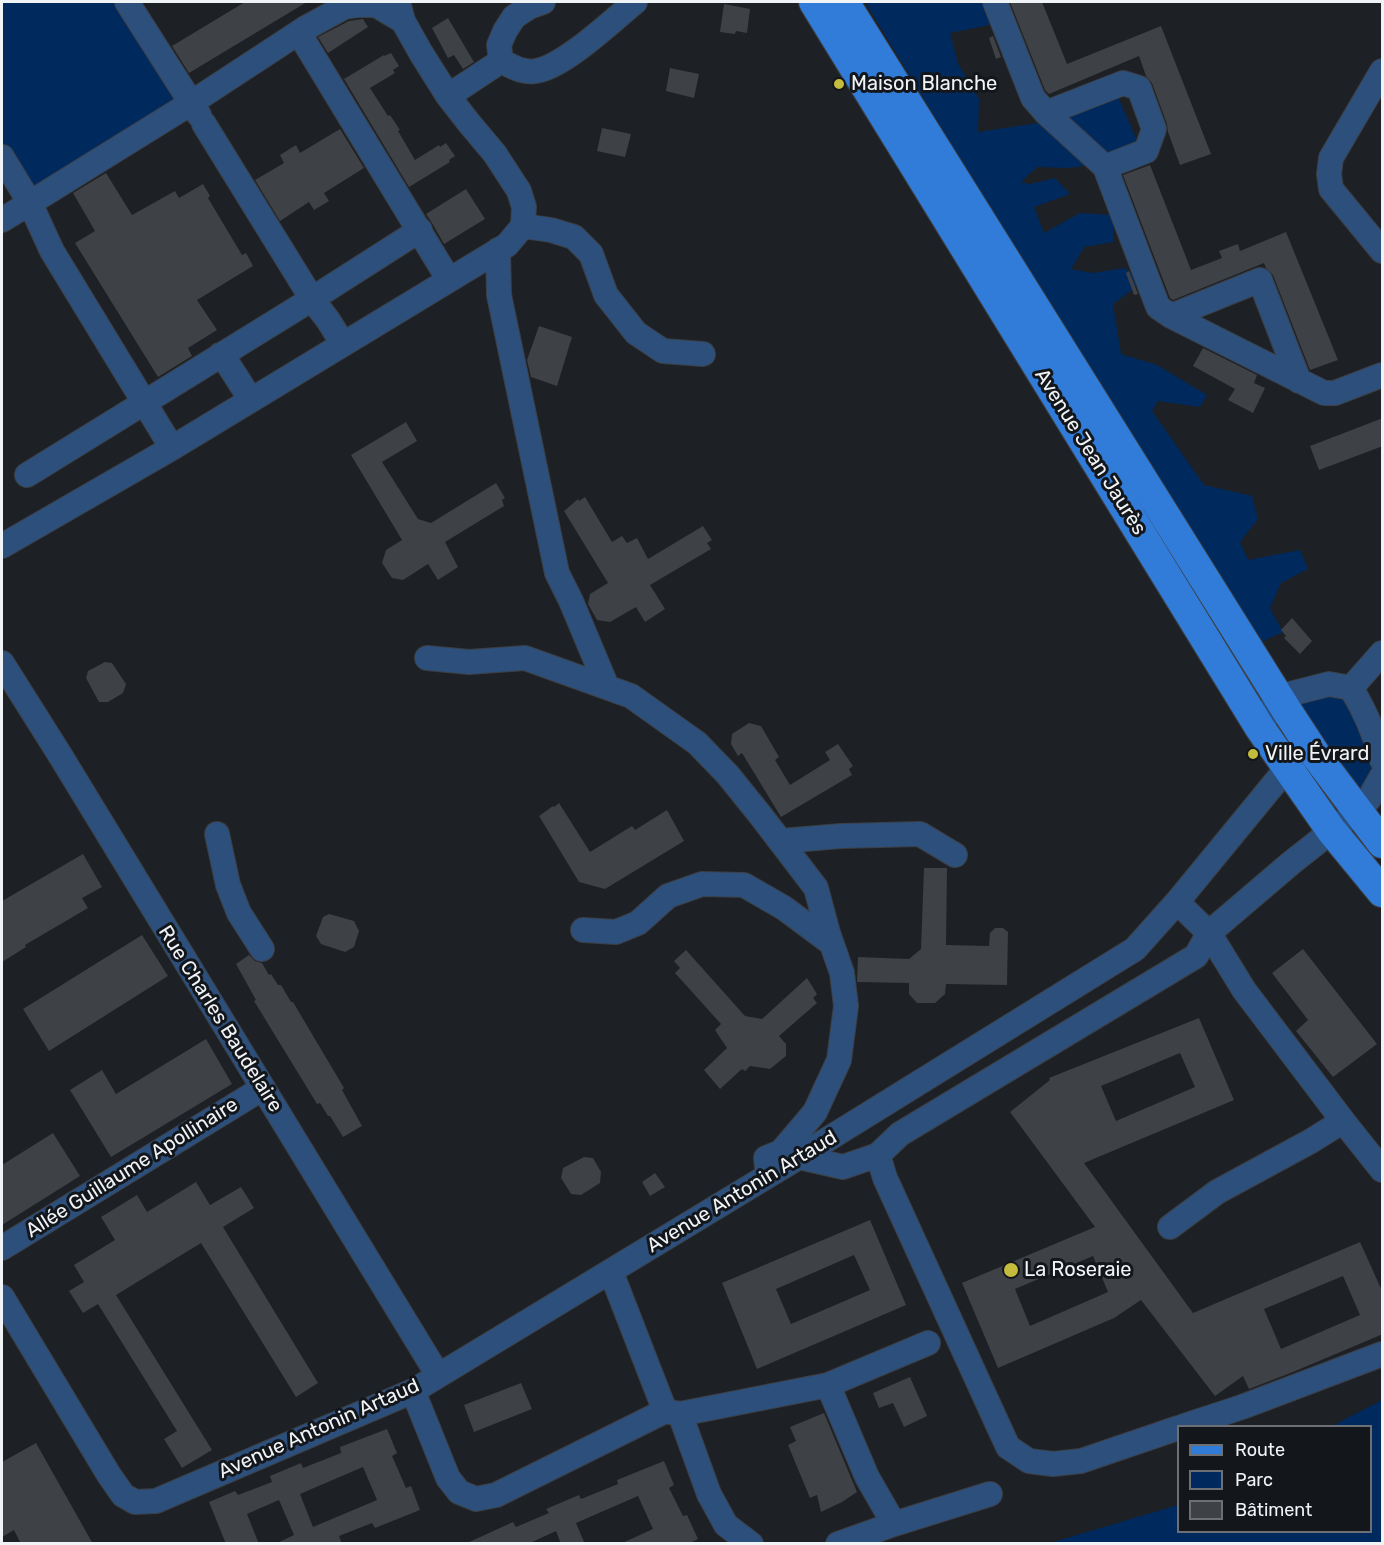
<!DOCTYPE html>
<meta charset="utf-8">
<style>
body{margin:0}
#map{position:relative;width:1384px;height:1545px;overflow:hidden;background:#1d2024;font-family:Rubik,sans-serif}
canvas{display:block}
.frame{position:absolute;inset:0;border:3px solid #f1f4f7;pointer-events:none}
.legend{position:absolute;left:1177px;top:1425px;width:195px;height:108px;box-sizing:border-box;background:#13171b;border:2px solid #6c6f73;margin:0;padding:8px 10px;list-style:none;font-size:18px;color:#f1f4f7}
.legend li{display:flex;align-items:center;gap:12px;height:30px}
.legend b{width:30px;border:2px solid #6c6f73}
</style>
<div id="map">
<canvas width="1384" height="1545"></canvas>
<div class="frame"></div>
<ul class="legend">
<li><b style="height:8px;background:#317cd9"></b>Route</li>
<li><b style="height:16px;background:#002a5e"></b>Parc</li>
<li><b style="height:16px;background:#3e4146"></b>Bâtiment</li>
</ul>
</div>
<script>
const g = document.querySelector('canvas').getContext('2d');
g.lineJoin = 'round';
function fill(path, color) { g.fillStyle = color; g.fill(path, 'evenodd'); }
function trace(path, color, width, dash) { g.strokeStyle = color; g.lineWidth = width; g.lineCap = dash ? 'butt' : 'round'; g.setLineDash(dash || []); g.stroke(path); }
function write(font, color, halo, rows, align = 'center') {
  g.font = font + ' Rubik,sans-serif'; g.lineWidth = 6; g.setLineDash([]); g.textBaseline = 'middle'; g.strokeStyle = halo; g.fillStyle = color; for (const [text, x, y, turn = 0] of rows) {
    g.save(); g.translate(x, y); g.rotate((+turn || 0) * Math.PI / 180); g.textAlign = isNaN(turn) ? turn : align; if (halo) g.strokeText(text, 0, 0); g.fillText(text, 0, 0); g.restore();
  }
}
fill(new Path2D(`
 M2,2h120l61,94 -154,99 -27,-45z
 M865,2h124l5,22 -44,9 8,31 21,35 -1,33 60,-9 78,-31 22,51 -31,20 -38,5 -32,-1 -16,15 9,2 25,-6 15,16 -36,13 10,26 36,-20 33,2 1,27 -30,5 -13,22 22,4 31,-5 20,13 -31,23 8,50 36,11 50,30 -7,12 -42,-6 -6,10 52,74 48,11 6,23 -18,23 8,18 52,-10 8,19 -27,14 -11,25 13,24 -22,10c-133,-212 -266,-425 -396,-640z
 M1337,694l15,10 21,63 -1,8 -9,15 -6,2 -59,-91z
 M1382,1400v143h-332l128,-38v27h192v-106h-38z`), '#002a5e');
fill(new Path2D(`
 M245,2h62l-118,71 -17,-27z
 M1010,2h32l25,62 94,-38 50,128 -31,11 -12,-33 -1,-8 -15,-41 -6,-7 -7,-20 -90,38 -4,-4z
 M724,4l26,5 -3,24 -11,-2 -1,3 -15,-2z
 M448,18l26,44 -11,7 -9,-14 -6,3 -16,-30z
 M363,19l5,8 -40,26 -10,-16 31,-16z
 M993,36l8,21 -5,2 -7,-21z
 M391,53l8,13 -6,4 2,3 -25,15 18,28 2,-1 10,15 -2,1 17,29 24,-15 1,2 6,-4 9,13 -6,4 1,2 -41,25 -65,-108 40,-24v1z
 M670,68l29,6 -5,24 -28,-7z
 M602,128l29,6 -6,23 -28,-6z
 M340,129l24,39 -40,25 5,8 -15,9 -5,-8 -29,19 -25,-41 29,-17 -4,-8 16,-10 4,8z
 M1150,165l41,105 31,-12 -3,-7 19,-7 2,7 46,-19 52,128 -28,10 -37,-95 -7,-7 -2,-5 -91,37 -3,-2 -47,-123z
 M106,173l26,42 43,-24 4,7 24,-14 7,12 -2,2 34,57 4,-2 7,13 -56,34 20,30 -29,18 4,8 -34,21 -83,-134 20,-12 -22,-38z
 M466,189l19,30 -41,25 -12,-21 -6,-9z
 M1129,271l9,23 -4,1 -8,-22z
 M539,326l33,11 -15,49 -26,-9 -4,-17z
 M1203,348l54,27 -3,8 11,5 -12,25 -25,-13 7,-11 -42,-23z
 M1383,418v28l-64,24 -9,-24z
 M406,422l11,19 -35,21 36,57 13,4 65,-40 9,15 -3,2 2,6 -59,36 13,25 -20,13 -10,-16 -25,16 -11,-2 -10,-15 4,-13 16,-10 -51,-85z
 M585,497l27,45 10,-6 5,7 10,-5 11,21 55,-33 9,14 -5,3 4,6 -61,36 15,24 -20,13 -9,-15 -26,15 -13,-2 -9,-16 2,-10 18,-11 -44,-72 14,-12 1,2z
 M1292,618l20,23 -12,13 -16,-16 2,-2 -5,-6z
 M105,662l7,1 14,21 -3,9 -15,9h-9l-13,-24 2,-7z
 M749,723l12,3 18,31 -4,3 15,25 40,-25 -5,-8 13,-8 15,22 -4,3 3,6 -71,42 -39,-64 -4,3 -7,-12 1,-10z
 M559,803l31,49 42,-26 3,4 32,-20 17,31 -79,48 -26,-7 -40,-66 14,-10 1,1z
 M83,854l19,33 -20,11 6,10 -63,37 1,2 -24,15v-61z
 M924,868h23l-1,77 43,1 1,-13 5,-5h8l5,4 -1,53 -61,-1 -1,10 -10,9h-18l-8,-9v-11l-52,-1 1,-25 51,2 12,-10z
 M329,914l25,7 5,10 -5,16 -9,5 -24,-8 -5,-8 7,-19z
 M142,935l26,41 -119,75 -26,-42z
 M1303,949l74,95 -44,33 -37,-46 12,-11 -36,-47z
 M686,950l59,66 17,3 45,-41 10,16 -4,4 4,5 -38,33 7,8v12l-16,13 -20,-3 -5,5 -3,-2 -22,20 -16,-19 23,-22 -12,-18 6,-6 -46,-51 5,-5 -6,-7z
 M249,955l6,6 7,2 7,12 2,-1 7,11h3l10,17h2l51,86 -2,2 20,36 -19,11 -13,-21h-2l-8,-13 -3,1 -63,-103 2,-1 -20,-36z
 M1199,1018l35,82 -150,63 109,150 167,-71 23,51v41l-90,38 -44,17 -6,-13 -28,20 -74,-96 -27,18 -116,50 -36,-85 133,-56 -85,-115 40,-32 -1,-2zM1180,1053l15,34 -79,34 -15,-35zM1093,1256l15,36 -78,34 -15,-37zM1343,1276l17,39 -79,34 -17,-40z
 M206,1039l26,45 -121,73 -41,-67 32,-20 14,24z
 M53,1133l27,43 -78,49v-60z
 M584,1157l9,1 8,14 -1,11 -19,12 -10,-1 -10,-16 2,-10z
 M655,1173l10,14 -15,9 -8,-14z
 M196,1182l14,23 31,-18 13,21 -31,19 95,156 -22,14 -95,-154 -85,52 96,155 -30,18 -18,-29 13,-8 -79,-127 -15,9 -14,-22 15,-9 -10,-17 41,-25 -14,-23 36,-22 10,17z
 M870,1220l36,85 -149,64 -35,-86zM854,1255l16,35 -79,34 -15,-35z
 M910,1377l17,39 -23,11 -11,-24 -14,5 -6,-15z
 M521,1383l11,26 -58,23 -10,-27z
 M824,1413l33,79 -15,10 -21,10 -4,-17 -7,3 -22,-53 8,-4 -6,-14z
 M387,1429l10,24 -5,3 14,32 5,-2 9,24 -45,18 -3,-5 -33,13 3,8h-67l19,-9 -15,-35 -32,14 12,30h-33l-17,-42 26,-11 3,4 34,-13 -2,-6 31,-13 2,5 38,-15 -1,-6zM363,1467l14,33 -64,27 -13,-33z
 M36,1443l57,101h-72l-7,-14 -12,7v-75z
 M664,1461l10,24 -5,3 14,28 4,-1 11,24 -10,5h-68l33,-15 -15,-33 -62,27 9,21h-24l-5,-13 -28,13h-63l48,-22 3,5 33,-14 -3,-4 33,-14 2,4 37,-15 -1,-4z`), '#3e4146');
const minor = new Path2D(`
 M127,2l72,113
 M995,2l38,96 13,15 59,54 53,140 13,9 153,77h11l47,-18
 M299,33l150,247
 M501,61c12,6 22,12 35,10 28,-4 77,-51 99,-69
 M501,61l-2,-16 6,-14 9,-14 15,-10 14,-5
 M1382,71l-51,87 -2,16 2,15 51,62
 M448,96l53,-35
 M1046,113l77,-30 16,5 15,41 -8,22 -41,16
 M204,124l108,175 16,21 15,24
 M2,157l28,46 -28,17
 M523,226l28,4 23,7 17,17 15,41 30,38 27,18 40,3
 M498,250l1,45 58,278 14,28 36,86
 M1171,316l89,-36 39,101
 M220,355l8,9 23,36
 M172,448l-120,-197 -22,-48 158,-98 116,-76 40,-22 14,-2h18l27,16
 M27,475l285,-176 108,-69
 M2,546l170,-98 335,-203 16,-19 1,-19 -5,-16 -24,-37 -26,-31 -21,-27 -27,-43 -18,-32 -5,-19
 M427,658l42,4 56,-4 106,38 66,47 31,32 33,41 55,72 12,45 14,40 4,33 -7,54 -24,52 -34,40 -15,6 1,9
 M2,663l58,92 370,607 9,13
 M1351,688l31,-35
 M1260,728l18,-31 51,-13 22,4c14,23 24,46 31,72
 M217,834l11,51 11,28 23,36
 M781,841l60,-5 79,-2 35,21
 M1177,902l32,31 35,57 99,131 39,49
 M583,930l33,2 22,-9 30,-27 34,-12 42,1 40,23 47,35
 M799,1157l44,10 35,-12
 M1170,1227l47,-35 94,-51 32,-20
 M2,1248l261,-160
 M611,1272l54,139
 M2,1297l107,178 14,20 12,7 21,-1 257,-110 386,-234 336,-208 42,-47 110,-134
 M828,1385l39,92 27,47
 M413,1391l35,87 11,14 17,7 20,-4 169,-84 15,3 148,-29 100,-42
 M680,1414l29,80 17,31 25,19
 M1184,1426l58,-19 140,-53
 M1178,1428l-97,33 -28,3 -24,-3 -21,-14 -123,-269 -7,-23 22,-21 296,-178 13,-23 82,-70 66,-52 12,-12 13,-23
 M838,1544l56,-20 96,-30`);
const major = new Path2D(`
 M814,2l446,726 71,102 51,62
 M844,2l445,712 28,43 65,86`);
trace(minor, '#3b3e42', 26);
trace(major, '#3b3e42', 32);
trace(minor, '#2d4f7c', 24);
trace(major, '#317cd9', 30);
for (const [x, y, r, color] of [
 [839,84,6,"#c4bc3d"],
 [1253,754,6,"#c4bc3d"],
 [1011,1270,8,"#c4bc3d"]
]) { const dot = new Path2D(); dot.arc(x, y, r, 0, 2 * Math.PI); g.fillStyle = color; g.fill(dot); trace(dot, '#13171b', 2); }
write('20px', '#f1f4f7', '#13171b', [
 ["Maison Blanche",851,84],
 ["Ville Évrard",1265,754],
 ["La Roseraie",1024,1270]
], 'left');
write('20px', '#f1f4f7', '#13171b', [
 ["Avenue Jean Jaurès",1090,452,58],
 ["Rue Charles Baudelaire",220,1019,58],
 ["Allée Guillaume Apollinaire",132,1168,-32],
 ["Avenue Antonin Artaud",742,1192,-31],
 ["Avenue Antonin Artaud",319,1429,-24]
]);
</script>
